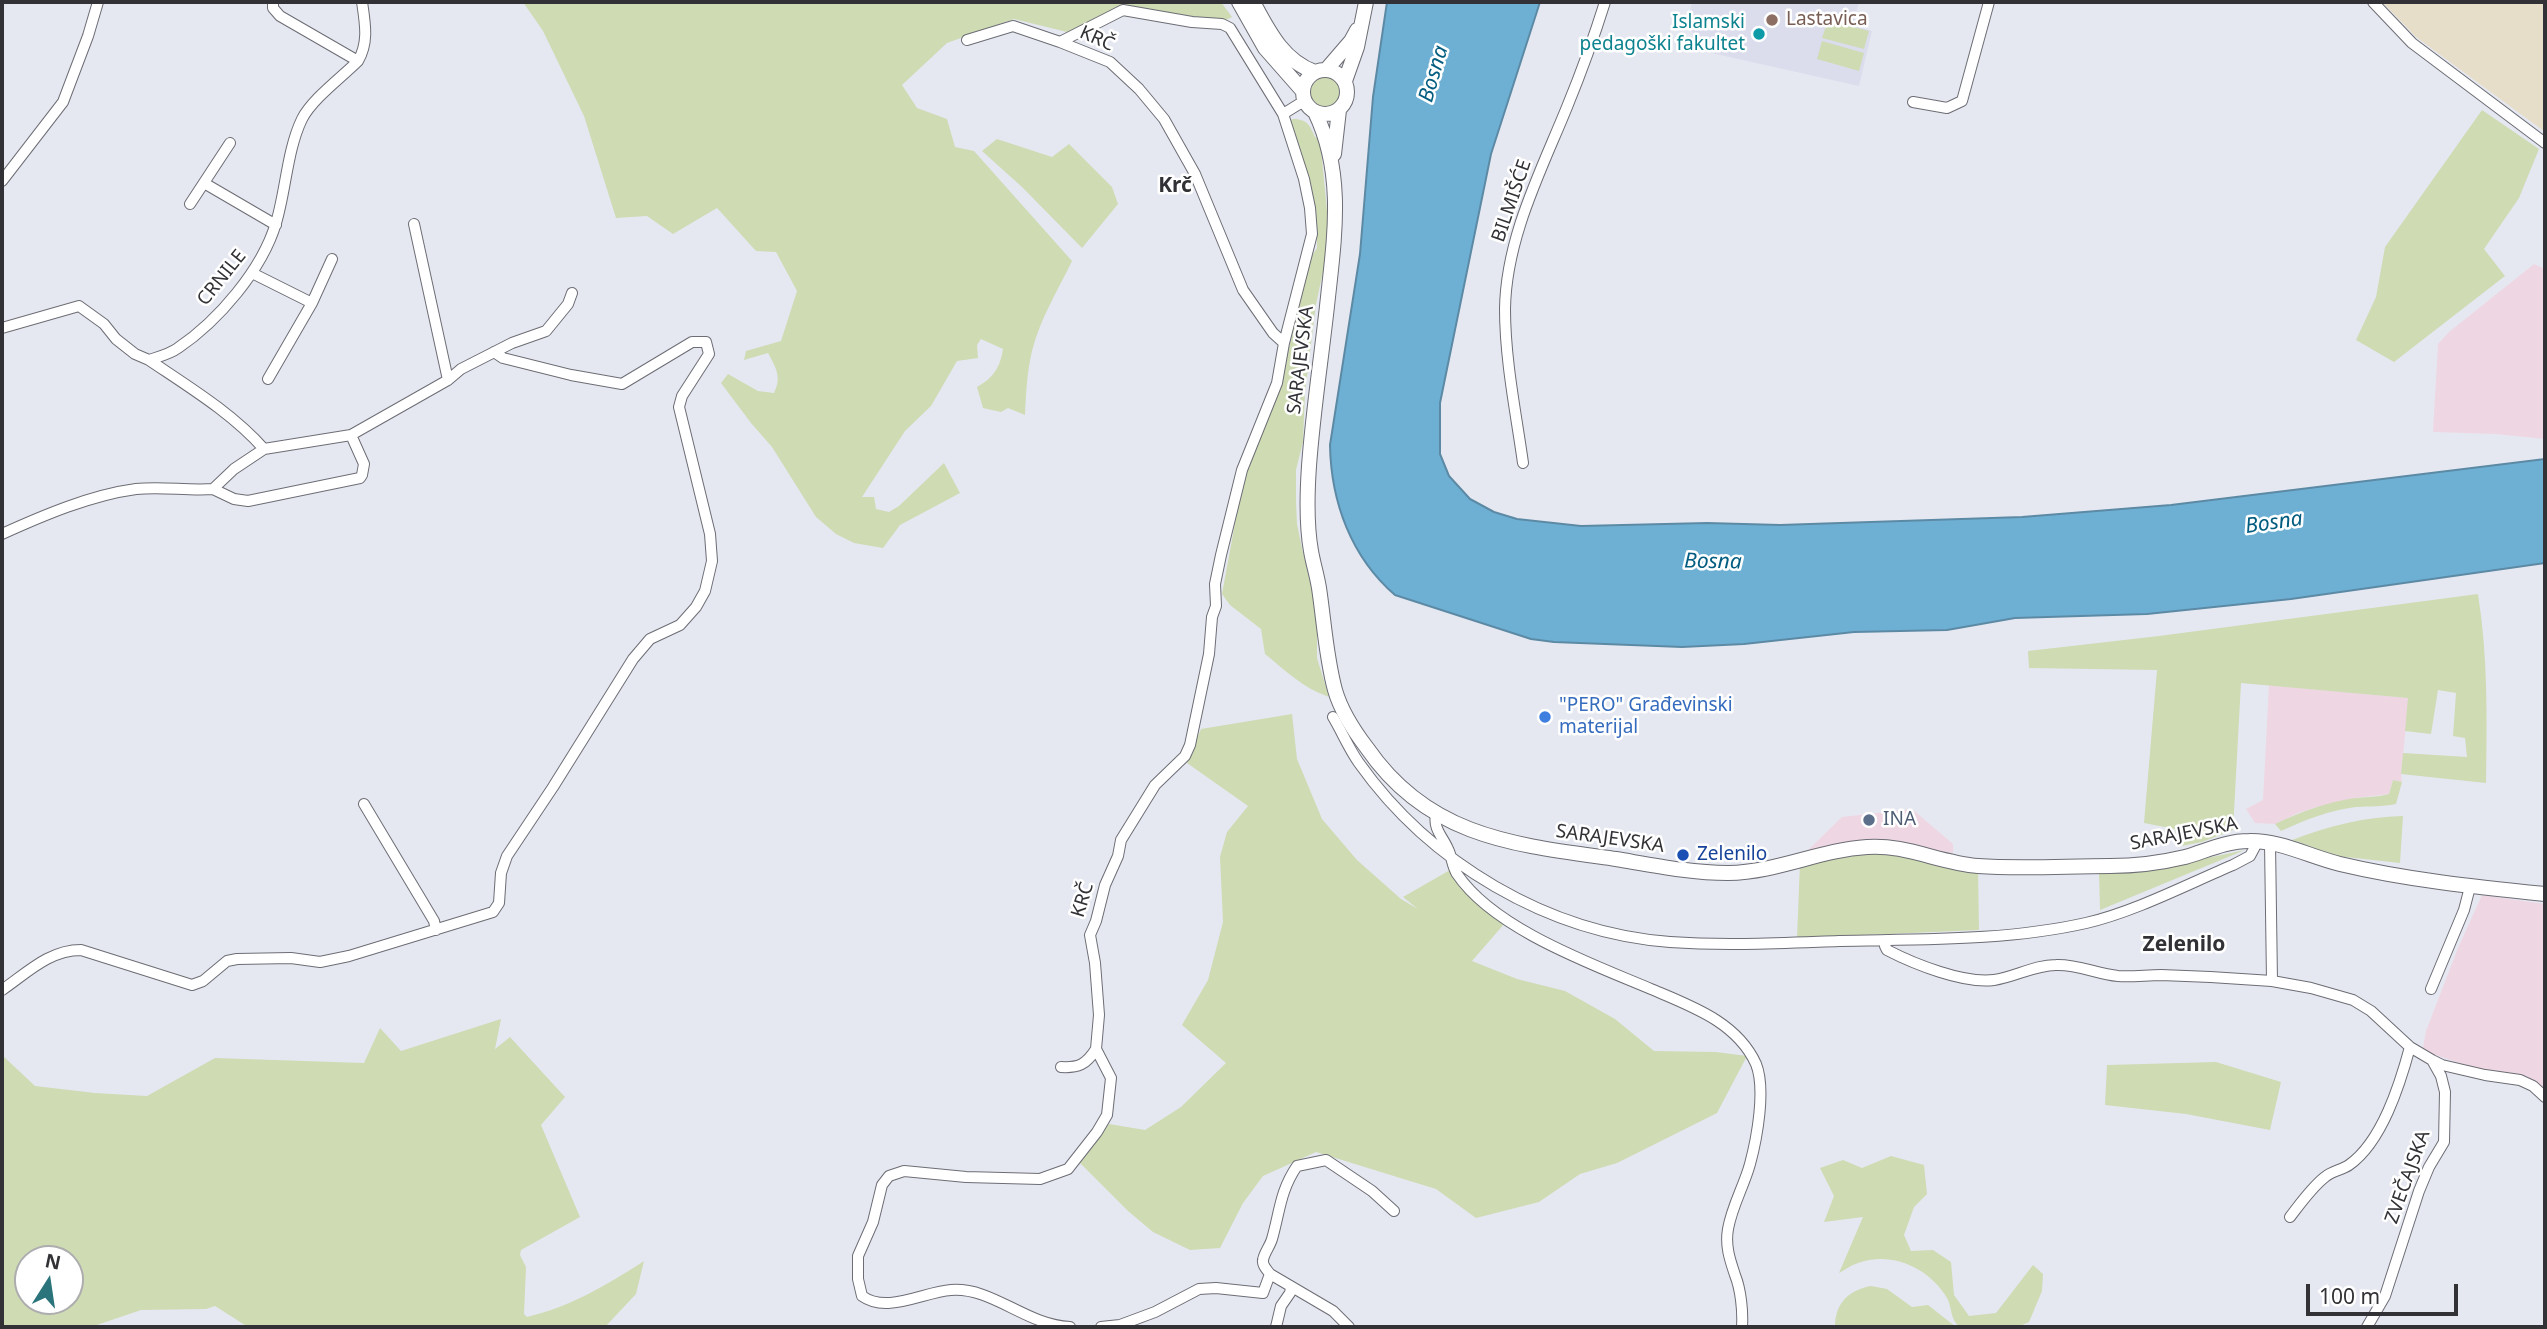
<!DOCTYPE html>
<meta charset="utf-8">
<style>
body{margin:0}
#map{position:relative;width:2547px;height:1329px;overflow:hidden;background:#e6e8f1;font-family:"Noto Sans",sans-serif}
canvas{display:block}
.frame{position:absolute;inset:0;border:4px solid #323236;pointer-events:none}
.north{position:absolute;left:14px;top:1245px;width:70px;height:70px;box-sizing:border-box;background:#fff;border:2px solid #adadaf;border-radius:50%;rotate:12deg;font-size:19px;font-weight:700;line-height:28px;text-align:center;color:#323236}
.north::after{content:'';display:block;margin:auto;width:24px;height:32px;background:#2b747c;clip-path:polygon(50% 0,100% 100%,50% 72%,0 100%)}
.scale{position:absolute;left:2306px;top:1284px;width:152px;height:32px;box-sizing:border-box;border:4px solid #323236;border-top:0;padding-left:9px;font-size:21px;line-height:24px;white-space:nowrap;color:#323236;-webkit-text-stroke:5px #fff;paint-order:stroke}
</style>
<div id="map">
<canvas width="2547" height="1329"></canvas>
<div class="frame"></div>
<div class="north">N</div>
<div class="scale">100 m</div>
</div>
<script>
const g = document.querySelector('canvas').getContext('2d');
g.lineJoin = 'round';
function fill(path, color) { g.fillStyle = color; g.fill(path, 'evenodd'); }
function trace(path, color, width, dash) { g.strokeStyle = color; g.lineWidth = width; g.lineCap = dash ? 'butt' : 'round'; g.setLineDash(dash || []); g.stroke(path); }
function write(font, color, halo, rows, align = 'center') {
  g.font = font + ' "Noto Sans",sans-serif'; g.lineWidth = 5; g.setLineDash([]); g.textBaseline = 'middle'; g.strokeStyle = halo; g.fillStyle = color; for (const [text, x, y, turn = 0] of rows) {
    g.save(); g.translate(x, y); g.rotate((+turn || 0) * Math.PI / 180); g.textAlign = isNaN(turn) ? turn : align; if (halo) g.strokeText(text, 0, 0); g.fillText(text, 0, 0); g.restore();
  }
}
fill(new Path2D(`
 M2382,2h163v130l-129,-95z`), '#e7dec9');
fill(new Path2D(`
 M2534,264l11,5v170l-50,-5 -62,-2 5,-88 11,-12z
 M2269,685l140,13 -8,76 1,8 -9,-2 -4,14 -34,4 -37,9 -20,6 -23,11 -20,-1 -9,-14 17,-9z
 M1912,809l41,35v9l-65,-11 -85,13 39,-38z
 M2482,895l63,9v186l-19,-14 -44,-5 -49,-17 -10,-6 3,-17 32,-83z`), '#eed7e3');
fill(new Path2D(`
 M1692,2h167l-6,23 19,6 -13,55 -161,-36 -10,-32z`), '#dbdded');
fill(new Path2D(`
 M523,2h698l11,15 -6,3h-27l-77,-12 -55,24 -53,-13 -67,24 -45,42 15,23 30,11 8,28 19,4 98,110c-14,29 -32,58 -40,90 -5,21 -6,43 -7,64l-17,-7 -7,4 -18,-4 -6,-21c16,-9 23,-19 26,-38l-22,-10 -4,6 1,13 -21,3 -26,45 -26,25 -43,66h12l2,12 13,3 10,-6 45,-43 16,30 -60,32 -17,23 -29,-5 -18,-9 -20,-17 -44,-70 -21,-24 -30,-40 7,-9 30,17 16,2c8,-16 2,-25 -6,-40l-24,7 2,-9 35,-10 16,-50 -21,-39 -20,-1 -39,-43 -44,26 -26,-18 -31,2 -32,-102 -41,-85z
 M1828,20l41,11 -5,18 -42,-11z
 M1822,41l42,12 -5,18 -42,-12z
 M1309 92a16 16 0 1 1 32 0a16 16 0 1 1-32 0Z
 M2482,110l57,39 -20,49 -35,51 21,27 -111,86 -38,-22 20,-43 9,-50z
 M1293,119c14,0 17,6 22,18l5,2 8,82 -2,37 -10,46 -11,88 -2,50 -7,28v32l1,22 6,29 14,51v54l12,39c-26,-9 -43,-26 -64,-43l-4,-25 -31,-24 -8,-11 18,-98 9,-33 31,-78 31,-128 6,-9 -1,-34 -26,-94z
 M997,139l55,18 17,-13 43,43 6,17 -36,44 -60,-61 -40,-36z
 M2478,594c10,63 9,125 8,189l-85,-9 2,-21 64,4 -2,-19 -12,-2 3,-43 -18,-3 -7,44 -26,-3 3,-33 -167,-15 -8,147 -31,12 -25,5 -2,-18 -31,-6 13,-153 -128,-2 -1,-17 131,-15z
 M1292,714l5,45 25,60 35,41 44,39 17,10 -15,-12 47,-27 55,53 -33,38 45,18 48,12 50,28 39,32 62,1 31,4 -30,57 -100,50 -37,11 -41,28 -63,16 -40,-29 -120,-37 -53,24 -20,27 -23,45 -30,2 -37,-18 -25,-21 -49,-49 30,-38 36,6 36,-23 45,-44 -44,-38 26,-45 15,-58 -3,-65 7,-25 21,-26 -61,-43 14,-34z
 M2393,780l9,2 -6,22c-15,3 -25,2 -40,3 -26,3 -51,13 -75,24l-6,-7c25,-12 53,-22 80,-26 12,-1 23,-1 34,-4z
 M2403,816l-3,47 -63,-7 -45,-16c37,-14 71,-23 111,-24z
 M2245,850l-145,60 -1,-39h47z
 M1866,851l112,15 1,64 -182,8 3,-75z
 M501,1019l-6,30 15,-12 55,60 -24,28 39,92 -59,33 -1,5 6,12 -2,47 3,3c45,-11 78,-31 117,-56l-8,33 -31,33h-357l-33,-21 -9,3 -65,1 -50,17h-82l-7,-3v-269l33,31 60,7 52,3 68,-38 149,5 16,-35 21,23zM28,1259h42v42h-42z
 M2216,1062l65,20 -11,48 -84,-16 -81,-9 2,-40z
 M1891,1156l33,9 3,29 -13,13 -10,28 7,16 22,-1 18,12 3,33 15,21 27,-3 37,-48 10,9 -1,17 -13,31 -11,5h-58c-10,-7 -8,-20 -13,-29 -18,-30 -55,-47 -89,-35 -7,2 -13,7 -19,10l24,-56 -39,5 10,-26 -14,-28 23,-8 19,8z
 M1871,1286l16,3 25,18 16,-2 28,22h-121c0,-24 14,-37 36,-41z`), '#cedbb3');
const water = new Path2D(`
 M1387,2h153l-49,152 -51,249v51l9,22 21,23 24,13 23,7 64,7 126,-3 73,2 242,-8 149,-12 374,-46v104l-254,36 -144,15 -132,4 -68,12 -93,2 -110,12 -62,3 -128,-5 -23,-3 -136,-44c-44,-38 -64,-93 -65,-150l30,-191 13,-157z`);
fill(water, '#6eb0d4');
trace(water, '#5c8aa5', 2);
const minor = new Path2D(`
 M273,2v6l7,8 78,45
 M2373,2l39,41 133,100
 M967,40l46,-14 47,16
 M1913,102l34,6 15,-7 27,-99
 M1283,114l21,-13
 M2,181l61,-79 25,-66 10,-34
 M204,183l72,42
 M190,204l40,-61
 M414,224l34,156
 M252,273l60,30
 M2,328l77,-22 25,18 12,15 19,15 14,6c9,-3 21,-6 29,-12 40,-27 84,-78 98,-125 10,-33 11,-73 26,-104 10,-20 40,-42 56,-58 11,-19 7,-38 4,-59
 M149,360c40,27 83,53 115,89l87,-14 97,-55 13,-11 51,-26 34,-12 22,-27 4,-11
 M268,379l44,-76 20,-44
 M1523,463c-7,-50 -18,-103 -18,-154 1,-71 36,-138 62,-202 14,-34 27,-70 38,-105
 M213,489l21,10 14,2 112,-23 2,-3 2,-11 -13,-29
 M2,534c42,-19 89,-39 134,-45 26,-3 51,2 77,0l21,-20 30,-20
 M1333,717c9,15 16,32 26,46 71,100 189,170 311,179 56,4 113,1 169,-1 82,-2 167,0 247,-18 48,-11 102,-39 147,-58l17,-9 8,-15
 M364,804l70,117 2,9
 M1436,815c-3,14 7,22 12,34 4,8 4,17 9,25 37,55 135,90 194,115 40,17 86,33 105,75 10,25 1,74 -6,100 -6,22 -18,42 -22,65 -3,17 2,31 7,46 6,15 8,37 7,52
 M2270,843l2,138 39,7 42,12 18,11 39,36 22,13 9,16 4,16 -1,50 -15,25 -10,24 -34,105 -18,31
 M1887,940l-2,6 2,4c27,14 77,34 107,30 21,-3 40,-15 62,-15 21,-1 41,9 62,11 14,1 29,-1 43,-1 37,1 74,3 111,6
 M2431,989l33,-79 6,-23
 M2,990c25,-17 47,-40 79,-40l111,35 11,-4 24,-20 10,-2 54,-1 29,4 29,-6 144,-44 6,-9 2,-30 6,-17 46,-69 80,-128 17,-20 30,-14 16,-18 9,-16 7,-30 -2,-27 -31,-127 3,-11 27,-42 -3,-12h-14l-70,42 -51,-9 -68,-17 -9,-6
 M2432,1060l10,5 43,10 35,5 13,6 12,11
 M1061,1067c17,1 25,-2 35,-18
 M2290,1217c10,-13 22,-30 35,-40 7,-6 17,-7 24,-12 33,-23 51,-81 61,-118
 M1070,1327c-45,-2 -77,-40 -119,-37 -28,2 -64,24 -89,6l-4,-17v-23l15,-34 9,-37 7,-9 15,-5 62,6 74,2 28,-10 29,-37 10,-17 4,-37 -15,-29 3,-34 -4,-52 -5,-28 6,-14 9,-36 13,-29 3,-16 34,-55 30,-29 5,-11 19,-91 3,-37 4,-11 -1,-22 6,-29 21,-85 35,-87 7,-40 28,-109 -2,-26 -6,-29 -21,-65 -53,-86 -8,-4 -30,-2 -69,-12 -63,32 50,20 29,27 25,30 31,55 48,116 30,43 11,10
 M1101,1327l19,-2 35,-13 44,-23 17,-1 47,5 7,-19
 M1276,1327l5,-21 9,-13 1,-5
 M1349,1327l-16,-16 -63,-37c-3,-4 -8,-9 -7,-14 1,-7 7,-14 9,-21 8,-28 8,-48 25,-73l29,-6 46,31 22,20`);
const major = new Path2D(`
 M1239,2l26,46 37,42
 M1253,2c15,28 30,59 62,70
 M1303 92a22 22 0 1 1 44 0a22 22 0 1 1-44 0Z
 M1326,70l25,-29 6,-11
 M1345,81l12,-34 9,-45
 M1315,112c29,60 20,121 13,185 -6,57 -15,113 -19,169 -2,29 -3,57 2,85 2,12 6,24 8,37 5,33 7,69 16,102 6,21 19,41 32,58 62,90 149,97 249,111 36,6 75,14 112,14 50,-1 91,-23 139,-26 38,-3 73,16 111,19 43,3 89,0 132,0 25,0 50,-3 75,-9 21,-6 41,-16 64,-16 30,-1 62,16 91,23 67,16 136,23 205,30
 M1334,154l5,-44`);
trace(minor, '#6c6d75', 12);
trace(major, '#6c6d75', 16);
trace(minor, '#fff', 10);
trace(major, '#fff', 14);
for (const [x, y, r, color] of [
 [1772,20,7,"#8d6e63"],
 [1759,34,7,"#0f9aa8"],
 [1545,717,7,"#3f7fe0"],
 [1869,820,7,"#5c6f8a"],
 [1683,855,7,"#1a4fb4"]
]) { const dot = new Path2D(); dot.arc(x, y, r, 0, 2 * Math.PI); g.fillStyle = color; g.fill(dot); trace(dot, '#fff', 2.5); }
write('19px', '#785e54', '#fff', [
 ["Lastavica",1786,20]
], 'left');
write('19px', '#0d838f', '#fff', [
 ["Islamski",1745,23],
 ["pedagoški fakultet",1745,45]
], 'right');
write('19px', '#323236', '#fff', [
 ["KRČ",1097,39,24],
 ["BILMIŠĆE",1512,201,-71],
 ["CRNILE",222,278,-51],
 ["SARAJEVSKA",1301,360,-83],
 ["SARAJEVSKA",2184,834,-11],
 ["SARAJEVSKA",1610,839,8],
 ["KRČ",1083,900,-73],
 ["ZVEČAJSKA",2408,1177,-70]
]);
write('19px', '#366cbe', '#fff', [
 ["\"PERO\" Građevinski",1559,706],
 ["materijal",1559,728]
], 'left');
write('19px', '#4e5e75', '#fff', [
 ["INA",1883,820]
], 'left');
write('19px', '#164399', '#fff', [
 ["Zelenilo",1697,855]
], 'left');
write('italic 21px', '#025d80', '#fff', [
 ["Bosna",1434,74,-74],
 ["Bosna",2274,523,-8],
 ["Bosna",1713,562,1]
]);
write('bold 21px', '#323236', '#fff', [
 ["Krč",1175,186],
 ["Zelenilo",2184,945]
]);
</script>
